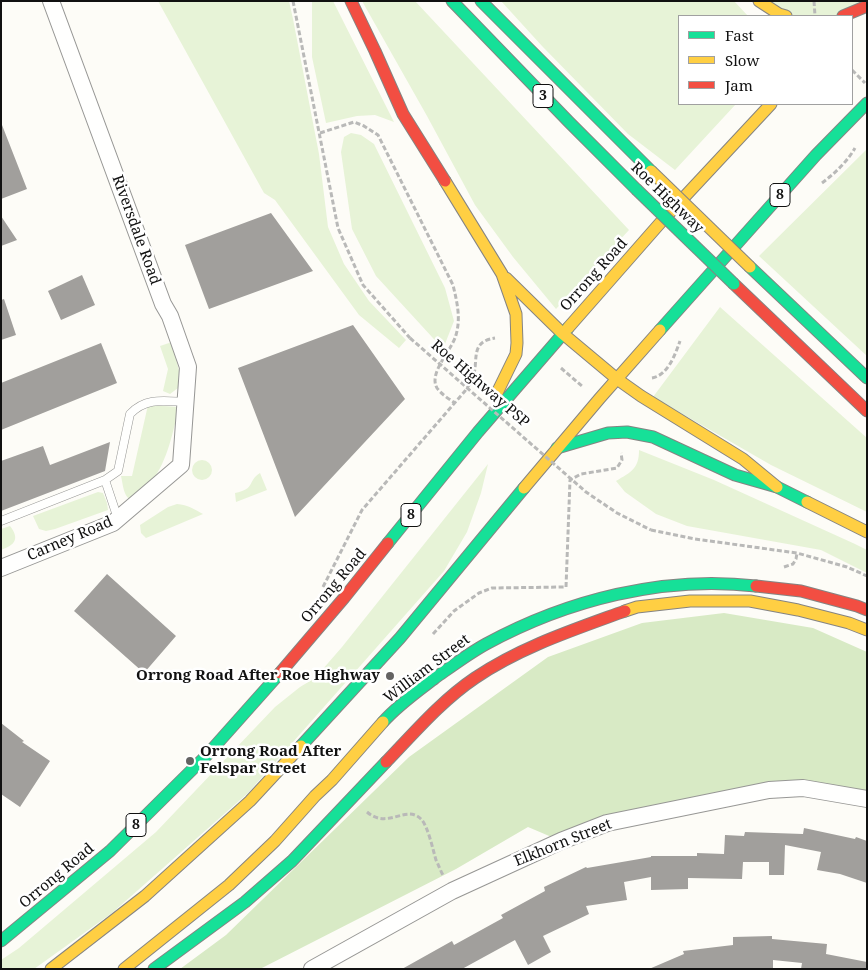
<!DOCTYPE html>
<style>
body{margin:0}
#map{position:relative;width:868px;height:970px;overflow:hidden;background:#fdfcf7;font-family:"Noto Serif",serif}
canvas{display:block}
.frame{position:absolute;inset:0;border:2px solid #111;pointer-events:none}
.legend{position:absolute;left:678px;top:15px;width:175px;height:90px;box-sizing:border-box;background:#fff;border:1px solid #a0a0a0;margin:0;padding:6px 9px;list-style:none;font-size:15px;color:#111}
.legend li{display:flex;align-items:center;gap:10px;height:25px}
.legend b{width:25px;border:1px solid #a0a0a0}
</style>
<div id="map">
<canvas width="868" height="970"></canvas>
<div class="frame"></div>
<ul class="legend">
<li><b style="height:6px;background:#16e098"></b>Fast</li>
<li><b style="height:6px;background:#ffcf43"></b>Slow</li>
<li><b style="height:6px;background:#f24e42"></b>Jam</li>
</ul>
</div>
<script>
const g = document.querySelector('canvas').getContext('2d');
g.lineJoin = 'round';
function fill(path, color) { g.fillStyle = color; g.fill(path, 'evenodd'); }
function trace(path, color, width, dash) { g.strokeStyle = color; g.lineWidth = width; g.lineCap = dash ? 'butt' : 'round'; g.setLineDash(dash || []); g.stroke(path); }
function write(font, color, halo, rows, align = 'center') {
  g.font = font + ' "Noto Serif",serif'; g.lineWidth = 5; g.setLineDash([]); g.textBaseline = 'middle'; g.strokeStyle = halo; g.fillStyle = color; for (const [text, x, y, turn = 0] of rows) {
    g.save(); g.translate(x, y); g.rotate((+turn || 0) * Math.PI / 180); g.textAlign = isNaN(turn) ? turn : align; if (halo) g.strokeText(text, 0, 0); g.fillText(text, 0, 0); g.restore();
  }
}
fill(new Path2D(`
 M158,1h131l4,18 26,135 9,73 16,37 25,37 37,39 -7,8 -40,-33 -84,-115 -11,-7z
 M312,1h21l61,121 -19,-7 -18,1 -31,7 -14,-66z
 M362,1h53l214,229 -73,79 -43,-52 -38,-52 -48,-89z
 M501,1h233l14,15h-69v88h57l-61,66 -47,-36 -86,-88z
 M759,1h108l-24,15h-57z
 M351,133l10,2 13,9 71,144 9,33 -11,28 -67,-73 -24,-47 -11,-77 3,-15z
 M867,149v207l-108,-100z
 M720,307l147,131v74l-96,-47 -118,-68z
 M172,342l7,29 -1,17 -8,6 -7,-3 5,-22 -8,-23z
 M148,405l31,2c-6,24 -11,53 -27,74 -5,7 -14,13 -21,19 -8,-4 -8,-16 -10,-24h11z
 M639,450l75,30 141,64 12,6v23l-46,-23 -134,-24 -31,-12 -31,-22 -9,-11c15,-9 23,-12 23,-31z
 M192 470a10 10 0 1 1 20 0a10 10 0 1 1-20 0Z
 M488,464l-7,29 -14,39 -23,39 -196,222 -136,120 -78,56h-33v-9l18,-12 137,-116 119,-125 25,-20 15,-9 27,-31z
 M260,473l7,17 -31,12 -1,-9c21,-4 12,-12 25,-20z
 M98,492l5,1 4,10 1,7 -53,19 -9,2 -7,-2 -6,-13z
 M177,504c11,1 17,5 26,10l-57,24 -5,-5 -1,-8 28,-18z
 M10,526c10,13 5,19 -9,24v-21z`), '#e7f3d7');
fill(new Path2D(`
 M724,613l89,15 54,24v147l-64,-11 -242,53 -33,-14 -72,42 -196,100h-80l46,-34 183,-178 139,-100 94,-34z`), '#d8eac5');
fill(new Path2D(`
 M1,125h1l25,64 -26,10z
 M271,213l42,58 -104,38 -24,-64z
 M1,216l16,24 -16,6z
 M82,275l13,30 -34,15 -13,-29z
 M4,299l12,36 -15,5v-40z
 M353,325l52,74 -110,118 -57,-149z
 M101,343l16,40 -116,47v-47z
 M110,442l-5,29 -104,40v-50l42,-15 7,19z
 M107,574l69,62 -32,37 -70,-62z
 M1,723l23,18 -2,1 28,19 -30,46 -19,-13z
 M804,828l51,11 1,-2 11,4v42l-27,-9 -23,-4 4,-18 -36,-7 -1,30h-15v-13h-26l-1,17 -54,-1v11l-37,1v-13l-27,5 3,18 -41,6 3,8 -46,22 8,16 -23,13 -13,-25 -53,29h-60l50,-28 2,4 49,-27 -2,-3 44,-24 -1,-4 42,-20 1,1 64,-11v-1h46v-3l27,1 1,-19 19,1 1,-4 58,2z
 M772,936v3l55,5 -1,10 41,8v7h-66l1,-6 -29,-3v9h-124l35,-15 -1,-3 50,-6v-8z`), '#a19f9c');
const lane = new Path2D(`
 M105,480l13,39
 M1,521l104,-41 13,-9 12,-57c16,-17 35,-13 55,-12`);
const street = new Path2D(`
 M1,568l112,-45 68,-58 7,-98 -18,-51 -7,-12 -112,-303
 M312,969l140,-78 109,-50 46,-18 162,-33 34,-2 64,11`);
const fast = new Path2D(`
 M452,1l117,121 67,67
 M481,1l170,170
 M750,267l117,111
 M660,330l156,-175 51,-52
 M557,448l51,-15 19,-1 26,5 82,38 42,12 30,15
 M388,543l90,-111 90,-104
 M383,722c15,-17 35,-31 52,-44 17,-12 33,-24 51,-34 81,-44 178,-69 270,-58
 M301,746l99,-108 124,-150
 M1,941l109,-90 97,-96 73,-82
 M154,969l91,-67 47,-41 94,-99`);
const slow = new Path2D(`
 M759,1l20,13 7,2
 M445,181l57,93 14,40 1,29 -1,11 -20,41
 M506,278l56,55 55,46 24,17 102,63 34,28
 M568,328l93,-106 110,-118
 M524,488l76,-90 60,-68
 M807,502l60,30
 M625,611l12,-4 53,-6h60l48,9 51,13 18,7
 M51,969l94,-73 105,-95 51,-55
 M124,969l105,-84 46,-44 40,-45 17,-16 51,-58`);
const jam = new Path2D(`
 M351,1l24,50 28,63 42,67
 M843,16l24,-10
 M734,284l133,127
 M756,586l45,5 56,15 10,4
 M280,673l64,-75 44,-55
 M386,762c28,-29 55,-61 89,-84 46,-31 98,-48 150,-67`);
trace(lane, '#979795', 9);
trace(street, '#979795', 18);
trace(fast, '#858482', 13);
trace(slow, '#858482', 13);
trace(jam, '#858482', 13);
trace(new Path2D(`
 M293,1l45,227 25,57 47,53
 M814,1l1,15
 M852,70l13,13
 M320,133l34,-11 10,4 14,9 75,150c4,17 8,33 3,50 -4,15 -28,38 -19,53 4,6 12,11 18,15
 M822,183c12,-9 25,-21 33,-35
 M561,368l22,19
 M652,378c16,-3 23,-23 28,-37
 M651,530l44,9 102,14 50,14 20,9
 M784,567l9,-3 3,-5 1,-6
 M323,587l39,-77 103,-119c2,-3 5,-7 7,-11 8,-18 -4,-38 23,-42
 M566,587l4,-107 11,-6 36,-6 5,-8 -1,-7
 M433,634l21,-23 25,-18 13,-5 73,-1
 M367,812c21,18 39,-8 54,7 7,7 12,31 15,41 3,6 5,12 8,17`), '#b9b9b8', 3, [5, 2.5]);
trace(lane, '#fffffe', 8);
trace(street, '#fffffe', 16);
trace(fast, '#16e098', 11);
trace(slow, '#ffcf43', 11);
trace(jam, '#f24e42', 11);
const fastBridge = new Path2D(`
 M636,189l98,95`);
const slowBridge = new Path2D(`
 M651,171l99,96`);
trace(fastBridge, '#858482', 13, []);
trace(slowBridge, '#858482', 13, []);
trace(new Path2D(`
 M410,338l176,154 31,21 34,17`), '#b9b9b8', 3, [5, 2.5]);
trace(fastBridge, '#16e098', 11);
trace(slowBridge, '#ffcf43', 11);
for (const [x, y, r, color] of [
 [390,676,5,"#646362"],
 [190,761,5,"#646362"]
]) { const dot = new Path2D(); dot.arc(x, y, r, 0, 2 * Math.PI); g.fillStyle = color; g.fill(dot); trace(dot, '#fff', 2); }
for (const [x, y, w] of [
 [543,96,20],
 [780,195,20],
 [411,515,20],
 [136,825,20]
]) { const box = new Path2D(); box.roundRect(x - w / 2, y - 11.5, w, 23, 4); g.fillStyle = '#fff'; g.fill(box); trace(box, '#111', 1); }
write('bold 14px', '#111', null, [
 ["3",543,96],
 ["8",780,195],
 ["8",411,515],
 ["8",136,825]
]);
write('15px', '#111', '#fff', [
 ["Roe Highway",667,198,44],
 ["Riversdale Road",136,230,70],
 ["Orrong Road",594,275,-48],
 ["Roe Highway PSP",480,384,41],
 ["Carney Road",70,539,-23],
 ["Orrong Road",334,586,-50],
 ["William Street",427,669,-37],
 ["Elkhorn Street",563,843,-22],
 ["Orrong Road",57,876,-40]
]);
write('bold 15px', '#111', '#fff', [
 ["Orrong Road After Roe Highway",380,676],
 ["Orrong Road After",200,752,"left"],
 ["Felspar Street",200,769,"left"]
], 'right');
</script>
